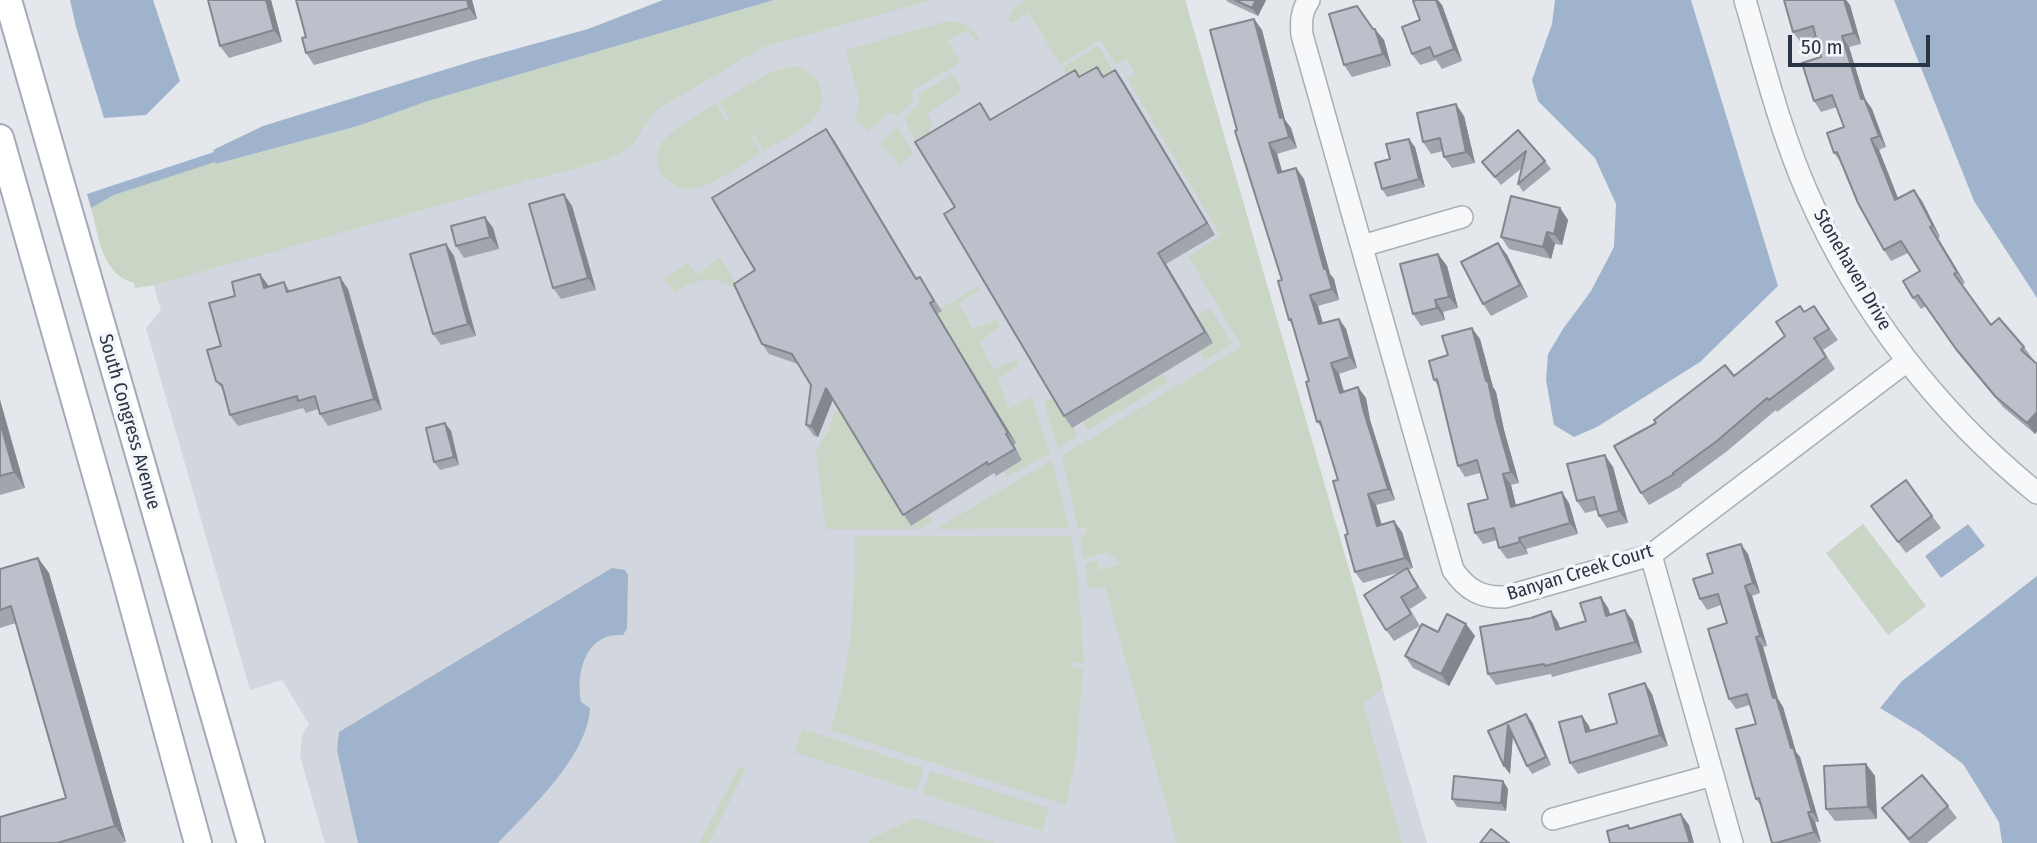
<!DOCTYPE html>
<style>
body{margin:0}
#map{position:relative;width:2037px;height:843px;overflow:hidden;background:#e4e7ec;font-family:"Fira Sans Condensed",sans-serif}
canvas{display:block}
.scale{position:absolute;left:1788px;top:35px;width:142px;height:32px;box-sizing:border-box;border:4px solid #2b3445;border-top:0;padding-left:9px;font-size:21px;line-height:24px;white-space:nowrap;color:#2b3445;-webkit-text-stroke:5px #f4f6f9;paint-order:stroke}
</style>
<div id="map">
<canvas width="2037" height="843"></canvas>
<div class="scale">50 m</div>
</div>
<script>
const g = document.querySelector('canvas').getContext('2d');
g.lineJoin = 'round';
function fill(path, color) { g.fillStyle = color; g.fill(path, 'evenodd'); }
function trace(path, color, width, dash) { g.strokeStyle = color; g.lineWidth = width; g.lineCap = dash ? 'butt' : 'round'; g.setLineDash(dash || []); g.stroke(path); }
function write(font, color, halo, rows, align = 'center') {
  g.font = font + ' "Fira Sans Condensed",sans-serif'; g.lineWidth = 7; g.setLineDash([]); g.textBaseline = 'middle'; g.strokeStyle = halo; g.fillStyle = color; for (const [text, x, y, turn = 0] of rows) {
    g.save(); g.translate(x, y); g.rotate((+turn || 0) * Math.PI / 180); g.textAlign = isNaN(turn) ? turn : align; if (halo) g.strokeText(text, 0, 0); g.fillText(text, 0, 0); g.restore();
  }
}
fill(new Path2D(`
 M880,0h305l242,843h-1102l-25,-87 2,-20 7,-12 -27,-44 -32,10 -104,-362 15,-18 -26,-84z`), '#d2d6de');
fill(new Path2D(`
 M774,0h158l-169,47 -105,62c-14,12 -17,27 -29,39 -17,14 -75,25 -99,32l-4,-2v3l-279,78 -4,-2v3l-93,26 -15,2 -1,-5c-33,-9 -35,-47 -43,-75l23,-13 102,-34 1,3 141,-38 70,-25z
 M1024,0h161l198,687 -20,17 39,139h-225l-72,-256 -17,1 -3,-24 12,-4 3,10 18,-5 -3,-10 -5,1 -2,-4 -24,7 -4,-24h6v-7h-8l-16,-72 180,-110 -54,-90 33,-20 -94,-158 8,-5 -8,-14 -11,6 -16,-25 -40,24 -31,-51 -16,9 -5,-2 5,-11z
 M948,21c14,-1 25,6 31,18l-3,2 -7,-11 -22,10 14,22 -49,29 2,9 -14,15 -12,-2 -19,19 -14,-11 5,-20 -14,-49 4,-3z
 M1098,46l21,34 4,1 -12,8 -14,-23 -26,16 -9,-14z
 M793,66c11,2 21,7 26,18 16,36 -32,53 -56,67l-9,-17 -3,1 9,18c-18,10 -46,33 -67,36 -10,1 -22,-4 -29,-12 -27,-35 29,-59 52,-73l11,18 3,-2 -11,-18 52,-30z
 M953,74l9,17 -35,22 6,11 -4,3 7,13 -15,9 -17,-30 16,-17 -2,-8z
 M897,126l16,27 -12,12 -21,-21z
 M720,257l21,36c-22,-18 -43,-17 -66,-1l-10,-13 22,-17 11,13z
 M978,286l2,3 -21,15 14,25 23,-9 4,7 -21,15 14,27 24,-10 2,5 -21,16 11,29 22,-13 19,57 -43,24 -4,-6 19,-12 -8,-14 1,-2 -78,-129 4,-2 -1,-3z
 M1210,308l22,36 -27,16 -6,-8 14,-9 -16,-27z
 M1163,374l5,8 -80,48 -5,-9z
 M1054,397l24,39 -20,12 -14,-45z
 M840,410l71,115 18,-10 4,6 -13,8h-94l-10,-77 14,-24 3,-14z
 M1052,460l17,68 -133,1z
 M1863,524l63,82 -38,29 -62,-82z
 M855,536h216l7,44 6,83 -13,-1 -1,5 13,1 -7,88 -10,49 -236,-75c22,-63 25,-128 25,-194z
 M802,729l122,39 -8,23 -122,-39z
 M739,767l6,1v3l-36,72h-10z
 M930,771l119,37 -7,23 -119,-37z
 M915,818l80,25h-127l5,-5z`), '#c9d6c5');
fill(new Path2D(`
 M70,0h83l27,81 -34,34 -42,3 -28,-91z
 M663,0h111l-346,101 -70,25 -142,38 -1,-2 -101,33 -23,13 -4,-14 127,-42 -1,-2 50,-24 213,-66 112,-31z
 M1555,0h136l87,286 -78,76 -103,65 -23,10 -20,-12 -8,-45 2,-26 15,-25 28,-38 23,-44 2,-43 -21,-46 -57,-57 -6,-21 20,-56z
 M1894,0h143v298l-63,-97z
 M1968,524l17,22 -44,32 -16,-22z
 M612,568l13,2 3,5 -1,54 -4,6c-5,0 -12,0 -17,2 -25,10 -29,42 -25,65l9,6c-2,48 -61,102 -92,135h-140l-21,-93 2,-18z
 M2037,576v267h-35l-3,-21 -36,-58 -43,-32 -40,-24 22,-27z`), '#9fb4cc');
const minor = new Path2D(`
 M1309,0c-8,11 -8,22 -7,35l151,535c14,20 28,28 52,27l146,-42 256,-194
 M1745,0c19,65 35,130 62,192 51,117 131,221 230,301
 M1362,246l100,-29
 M1651,555l81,288
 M1553,819l160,-44`);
const major = new Path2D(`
 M8,0l243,843
 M0,138l124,435 74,270`);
trace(minor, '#a9aeb7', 24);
trace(major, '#a3abb8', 30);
trace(minor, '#f7f8fa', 21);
trace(major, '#fff', 26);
fill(new Path2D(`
 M271,0l11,42 -53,16 -9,-12z
 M472,0l5,19 -163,46 -8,-12v-16z
 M1226,0h40l-8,16 -30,-14z
 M1784,0h62l4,5 11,39 -12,3 16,52 7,10 14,38 -7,3 19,48 24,3 18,36 -2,1 27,45 -3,2 29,40 33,22 8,11 5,6v67l-2,3 -32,-27 -39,-47 -38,-54 -5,3 -8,-11 7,-27 -12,-18 -17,8 -7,-11 -42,-86 -8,-11 10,-26 -7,-20 -16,5 -7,-11 7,-44 -5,-19 -15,5 -8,-11z
 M1442,5l20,56 -20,8 -6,-9 -16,5 -8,-11 8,-34z
 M1254,19l8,11 23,90 6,8 6,20 -20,6 5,18 14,-4 8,11 26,95 4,5 5,21 -21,6 5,17 16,-4 7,10 11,39 -18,6 5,17 22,7 4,22 25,80 -19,5 5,19 13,-3 8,11 11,36 -5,2 19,28 -17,11 10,17 -26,15 -8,-11 15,-58 -38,11 -8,-11 -17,-92 -16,-52 -5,-6 -8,-41 -16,-55 -4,-6 -7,-40 -45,-150z
 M1373,29l11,11 7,26 -39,11 -8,-12z
 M1115,70l8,11 92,154 -49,29 47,79 -141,85 -8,-12 -109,-209 36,-87 113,-43z
 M1464,116l11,47 -23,5 -8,-11 -1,-6 -12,3 -8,-12z
 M1518,130l27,31 6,8 -28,23 -5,-8 4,-16 -21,17 -19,-23z
 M834,140l83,139 10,9 15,23 -5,3 79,129 -2,2 8,15 -26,16 -2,-3 -83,53 -78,-126 -15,37 -4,-1 -8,-11 5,-40 -13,-21 -29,-10 -7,-10 -7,-74z
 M1415,147l10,40 -38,10 -5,-8 8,-30z
 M564,194l8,12 24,84 -35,9 -8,-11z
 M1560,208l8,12 -6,25 -7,-1 -4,15 -42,-10 -8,-12z
 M485,217l8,11 6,21 -35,9 -8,-12z
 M1498,243l9,12 21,42 -37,19 -8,-12z
 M446,244l8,12 22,80 -35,9 -8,-11z
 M1438,254l9,12 11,42 -15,4 2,8 -24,6 -8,-12z
 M284,282l6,9 58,-2 34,121 -54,16 -8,-12 -2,-5 -12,4 -3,-5 -65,18 -8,-11 -6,-24 -8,-10 19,-85 33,-11 1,2z
 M1814,306l24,34 -15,10 12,19 -58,43 -1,-2 -50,42 -45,33 1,1 -33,19 -8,-12 15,-70 78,-47 51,-40 19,-24z
 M1480,339l13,48 3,5 8,38 15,53 -8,2 5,21 53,-3 9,31 -52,15 2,5 -21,5 -8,-11 -2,-8 -14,4 -8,-11 13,-34 -8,-26 -15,4 -7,-11 -19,-79 -5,-7 14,-25z
 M0,400l25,88 -25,7z
 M445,423l6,8 8,34 -19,5 -6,-8z
 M1613,467l15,56 -21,5 -8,-12 -2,-6 -12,3 -8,-12z
 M1906,480l35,48 -35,25 -35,-47z
 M1748,554l12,39 -8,3 15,50 -4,1 15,52 5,8 13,45 4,5 19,65h-4l6,20 -4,1h-45l-11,-37 -5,-7v-75l-6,-19 -14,4 -7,-10 -2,-76 -6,-18 -14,5 -7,-11 13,-26z
 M38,558l11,15 77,269 -4,1h-122l66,-45 -50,-175 -16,5v-59z
 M1601,597l7,11 2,6 23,7 9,32 -90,24 -1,-3 -55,11 -8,-11 70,-52 2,6 26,-7z
 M1466,624l9,12 -26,50 -36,-18 -8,-12 33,-24z
 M1652,694l16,52 -90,28 -8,-11 12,-47 7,10 1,4 27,-7z
 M1526,714l6,8 19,43 -19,9 -5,-8 -14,-30 -3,38 -6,-8 -16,-35z
 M1866,764l9,12 2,43 -42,2 -9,-12z
 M1503,781l5,8 -2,22 -49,-4 -5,-8z
 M1948,806l9,12 -30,25h-17l-19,-23 -9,-12z`), '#a1a5ae');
fill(new Path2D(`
 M266,0h5l11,42 -8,-12z
 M467,0h5l5,19 -8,-11z
 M1256,0h10l-8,16 -6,-8z
 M1436,0h2l4,5 20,56 -8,-12z
 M1843,0h3l4,5 11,39 -7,-11z
 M1254,19l8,11 23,90 6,8 6,20 -8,-11 -9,-19z
 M1375,29l9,11 7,26 -8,-12z
 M1842,36l7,11 16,52 7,10 14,38 -7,-11 -18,-37z
 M1115,70l8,11 92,154 -8,-12z
 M1456,104l8,12 11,47 -9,-11z
 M826,129l8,11 89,150 -7,-11z
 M1409,139l6,8 10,40 -6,-8z
 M1871,139l8,11 24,61 -8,-11z
 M1269,143l8,11 9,30 -8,-11z
 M1296,168l8,11 26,95 4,5 5,21 -7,-11 -8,-20z
 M1914,190l8,11 18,36 -7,-11z
 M564,194l8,12 24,84 -8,-12z
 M1560,208l8,12 -6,25 -8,-11z
 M485,217l8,11 6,21 -9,-12z
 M1930,227l8,11 27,45 -8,-11z
 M1547,232l8,12 -4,15 -8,-12z
 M1498,243l9,12 21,42 -8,-12z
 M446,244l8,12 22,80 -8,-12z
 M1158,253l8,11 47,79 -8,-11z
 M1438,254l9,12 11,42 -9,-11z
 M260,274l8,11 4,15 -8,-12z
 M340,277l8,12 34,121 -8,-11z
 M1310,295l8,11 8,29 -7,-11z
 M1435,300l8,12 2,8 -8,-12z
 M930,303l7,11 79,129 -8,-10z
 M1339,319l7,10 11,39 -7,-11z
 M1472,328l8,11 13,48 3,5 8,38 15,53 -8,-11z
 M1331,363l8,11 8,30 -7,-11z
 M1358,387l8,11 4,22 25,80 -7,-11 -25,-80z
 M826,388l7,11 -15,38 -7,-11z
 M0,400l25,88 -11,-16 -14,-50z
 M2037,412v19l-2,3 -8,-11z
 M445,423l6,8 8,34 -5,-8z
 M1605,455l8,12 15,56 -9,-12z
 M1503,474l8,11 8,33 -8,-11z
 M1562,492l7,11 9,31 -8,-11z
 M1368,494l8,11 9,31 -8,-10z
 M1394,521l8,11 11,36 -8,-10z
 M1519,538l7,11 2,5 -8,-12z
 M1741,544l7,10 12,39 -7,-10z
 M38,558l11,15 77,269 -11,-16z
 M1745,586l7,10 15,50 -7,-10z
 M1601,597l7,11 6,18 -8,-10z
 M1625,610l8,11 9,32 -7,-11z
 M1551,611l7,11 6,18 -8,-10z
 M1466,624l9,12 -26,50 -8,-12z
 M1756,637l7,10 15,52 5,8 13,45 4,5 19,65 -7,-10 -39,-114z
 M1645,683l7,11 16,52 -8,-11z
 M1526,714l6,8 19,43 -5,-8z
 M1582,716l7,10 5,16 -8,-10z
 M1508,725l5,8 -3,41 -6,-8z
 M1866,764l9,12 2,43 -9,-12z
 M1503,781l5,8 -2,22 -5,-8z
 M1808,812l7,10 6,20 -7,-10z
 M1681,814l8,11 5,18h-4z`), '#83868d');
const building = new Path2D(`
 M208,0h58l8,30 -54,16z
 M296,0h171l2,8 -163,45 -4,-15 4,-1z
 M1235,0h21l-4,8z
 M1416,0h20l18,49 -20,8 -4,-10 -18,7 -10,-27 18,-7 -7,-19z
 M1784,0h60l10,33 -12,3 19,63 3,-1 15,38 -8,3 24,61 19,-10 19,36 -3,1 27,45 -3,2 37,51 8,-7 25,29 -3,3 16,14v48l-10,11 -32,-27 -39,-47 -38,-54 -5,3 -10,-17 17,-10 -19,-30 -17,9 -26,-47 -21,-51 -3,1 -7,-20 17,-6 -12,-32 -18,6 -12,-38 19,-6 -8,-31 -20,6z
 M1357,6l16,23h2l8,25 -39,11 -15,-51z
 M1254,19l26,99 3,-1 6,20 -20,6 9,30 18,-5 28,101 2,-1 6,21 -22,6 9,29 20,-5 11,38 -19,6 9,30 18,-6 5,22 25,80 -20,5 9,32 17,-5 11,37 -50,14 -10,-37 3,-1 -15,-53 5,-1 -18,-59 -3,1 -11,-40 3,-1 -18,-62 -2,1 -11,-39 4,-1 -47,-149 2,-1 -27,-100z
 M1097,67l6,10 12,-7 92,153 -49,30 47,79 -141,84 -120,-202 11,-7 -40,-65 65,-39 10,17 85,-50 4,7z
 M1456,104l10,48 -22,5 -4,-19 -17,4 -6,-29z
 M826,129l90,150 4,-2 14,24 -4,2 78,130 -2,1 9,15 -27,16 -1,-3 -84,53 -77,-127 -15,38 -5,-1 5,-40 -19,-31 -30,-10 -28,-60 21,-14 -43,-72z
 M1518,130l27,31 -27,23 8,-33 -31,26 -13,-15z
 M1409,139l10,40 -37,10 -7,-26 15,-4 -4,-15z
 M564,194l24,84 -35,10 -24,-84z
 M1511,196l49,12 -6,26 -7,-2 -4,15 -42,-10z
 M485,217l5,20 -34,9 -5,-20z
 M1498,243l22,42 -37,19 -22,-42z
 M446,244l22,80 -35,10 -23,-80z
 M1438,254l11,43 -14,3 2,8 -24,6 -13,-50z
 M260,274l4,14 20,-6 3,10 53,-15 34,122 -54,15 -5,-18 -17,5 -1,-5 -67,19 -8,-30 -6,-4 -9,-31 14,-4 -12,-43 26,-7 -3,-14z
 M1800,306l4,6 10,-6 15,23 -15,9 12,19 -57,43 -2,-2 -50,43 -44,32 1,1 -33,19 -27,-47 42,-23 -2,-3 71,-55 9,11 51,-40 -9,-14z
 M1472,328l14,53h2l8,38 15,53 -8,2 8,33 51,-15 8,31 -51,15 1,4 -21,6 -5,-20 -19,5 -7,-29 20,-5 -11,-39 -19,6 -21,-87 -3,1 -5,-19 19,-6 -6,-19z
 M0,422l14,50 -14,4z
 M445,423l9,34 -20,5 -8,-34z
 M1605,455l14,56 -20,5 -5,-19 -17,4 -10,-37z
 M1906,480l26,36 -34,26 -27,-36z
 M1741,544l12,39 -8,3 15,50 -4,1 17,61 3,-1 15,51 2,-1 19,65h-4l6,20 -38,11h-4l-13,-45 -3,1 -20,-70 20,-5 -9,-30 -18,5 -21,-70 19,-6 -9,-29 -18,5 -7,-20 20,-6 -6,-19z
 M38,558l77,268 -58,17h-57v-26l66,-19 -55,-192 -11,4v-41z
 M1407,568l11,19 -17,10 10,17 -25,16 -22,-35z
 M1601,597l5,19 19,-6 10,32 -90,24 -1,-2 -56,10 -8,-47 51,-9 20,-7 5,19 30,-9 -6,-18z
 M1447,614l19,10 -25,50 -36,-18 17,-32 16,8z
 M1645,683l15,52 -90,28 -11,-41 23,-6 4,16 31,-9 -8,-29z
 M1526,714l20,43 -19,9 -19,-41 -4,41 -16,-35z
 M1866,764l2,43 -42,2 -2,-43z
 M1922,775l26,31 -39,33 -27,-31z
 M1454,776l49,5 -2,22 -49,-4z
 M1681,814l9,29h-80l-3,-12 21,-6 1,4z
 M1491,829l18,14h-29z`);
fill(building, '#bbc0ca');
trace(building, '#83868d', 2);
write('19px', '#2b3445', '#f4f6f9', [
 ["Stonehaven Drive",1852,270,60],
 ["South Congress Avenue",129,422,74],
 ["Banyan Creek Court",1580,573,-17]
]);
</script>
